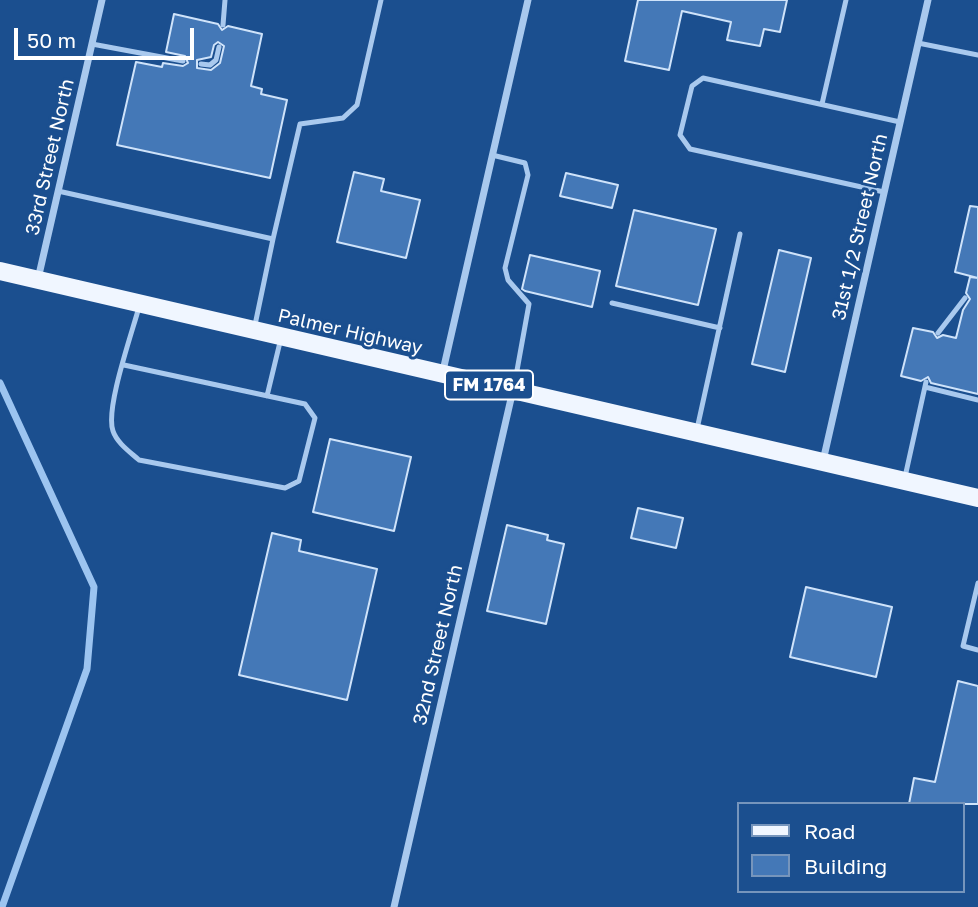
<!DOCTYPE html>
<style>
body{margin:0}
#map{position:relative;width:978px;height:907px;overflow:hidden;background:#1b4f8f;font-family:"Golos Text",sans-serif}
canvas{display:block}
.legend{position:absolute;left:737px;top:802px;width:228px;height:91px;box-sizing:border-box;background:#1b4f8f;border:2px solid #7695bc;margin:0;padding:9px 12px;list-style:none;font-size:21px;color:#fff}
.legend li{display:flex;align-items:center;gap:14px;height:35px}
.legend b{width:35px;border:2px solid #7695bc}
.scale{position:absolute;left:14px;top:28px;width:180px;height:32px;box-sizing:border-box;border:4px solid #fff;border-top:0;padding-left:9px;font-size:21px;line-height:24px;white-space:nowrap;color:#fff;-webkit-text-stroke:5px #1b4f8f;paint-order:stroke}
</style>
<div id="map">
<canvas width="978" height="907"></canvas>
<ul class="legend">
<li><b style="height:9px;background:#f0f6ff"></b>Road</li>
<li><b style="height:19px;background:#4478b7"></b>Building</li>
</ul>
<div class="scale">50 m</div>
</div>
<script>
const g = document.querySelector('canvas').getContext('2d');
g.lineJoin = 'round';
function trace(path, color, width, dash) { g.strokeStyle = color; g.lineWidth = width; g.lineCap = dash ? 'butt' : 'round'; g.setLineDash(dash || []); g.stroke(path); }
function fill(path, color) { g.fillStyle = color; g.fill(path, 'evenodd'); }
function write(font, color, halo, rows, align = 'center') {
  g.font = font + ' "Golos Text",sans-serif'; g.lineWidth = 6; g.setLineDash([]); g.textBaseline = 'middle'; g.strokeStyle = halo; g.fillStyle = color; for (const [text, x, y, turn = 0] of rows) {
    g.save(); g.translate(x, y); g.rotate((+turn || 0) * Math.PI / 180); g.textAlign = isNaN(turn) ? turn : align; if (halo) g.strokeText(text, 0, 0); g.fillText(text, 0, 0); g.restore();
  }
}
trace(new Path2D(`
 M0,383l94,204 -7,82 -85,238`), '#9cc4f0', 7);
const building = new Path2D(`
 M638,0h149l-7,32 -16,-3 -4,17 -33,-6 4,-18 -49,-11 -13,59 -44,-9z
 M174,14l44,10 4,6 6,-4 34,8 -11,52 11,3 -1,5 26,6 -17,78 -153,-33 19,-83 26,5 1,-4 20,3 5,-3 -3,-7 -19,-4zM218,42l6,4 -4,17 -9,7 -14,-2v-8l14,-3 3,-12z
 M354,172l30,7 -3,12 39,9 -14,58 -69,-16z
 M566,173l52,12 -6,23 -52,-12z
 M970,206l8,1v71l-23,-6z
 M634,210l82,19 -18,76 -82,-19z
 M779,250l32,8 -26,114 -33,-8z
 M530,255l70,16 -8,36 -67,-16 -3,-2z
 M970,277l8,1v116l-47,-11 -3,-6 -7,4 -20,-5 12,-48 20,4 4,6 6,-3 13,3 7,-28 7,-11 -4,-6z
 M330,439l81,18 -17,74 -81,-19z
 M638,508l45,10 -7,30 -45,-10z
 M507,525l41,10 -1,5 17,4 -18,80 -59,-13z
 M272,533l29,7 -2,11 78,18 -30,131 -108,-25z
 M806,587l86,20 -16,70 -86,-20z
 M958,681l20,5v118h-69l5,-26 21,4z`);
fill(building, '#4478b7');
trace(building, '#cfe3fa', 2);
trace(new Path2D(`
 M223,25l2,-25
 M918,43l60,12
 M92,44l91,17
 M201,64l9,1 6,-5 3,-13
 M822,104l24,-104
 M492,155l33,8 3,12 -23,93 3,12 21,24 -15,83
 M58,191l215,48 -18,86
 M884,192l-194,-43 -10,-14 12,-49 11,-8 197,44
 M273,239l27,-115 43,-6 14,-13 24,-105
 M612,303l108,25
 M938,333l27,-35
 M124,365l181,39 10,14 -16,63 -14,7 -146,-28c-9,-8 -22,-17 -26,-29 -8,-22 19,-98 26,-124
 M925,387l53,13
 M267,396l14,-58
 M697,429l43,-195
 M905,477l21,-95
 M978,583l-15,63 15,4`), '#a9c9ee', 5);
trace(new Path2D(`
 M38,279l64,-279
 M442,375l86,-375
 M823,461l105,-461
 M394,907l119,-517`), '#a9c9ee', 7);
trace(new Path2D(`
 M0,271l978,227`), '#f0f6ff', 18);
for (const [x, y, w] of [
 [489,385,88]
]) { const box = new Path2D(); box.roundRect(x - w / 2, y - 14.5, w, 29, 5); g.fillStyle = '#1b4f8f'; g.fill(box); trace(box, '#fff', 2); }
write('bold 18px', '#fff', null, [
 ["FM 1764",489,385]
]);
write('19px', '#fff', '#1b4f8f', [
 ["33rd Street North",50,157,-77],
 ["31st 1/2 Street North",860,227,-77],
 ["Palmer Highway",350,332,13],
 ["32nd Street North",438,645,-77]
]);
</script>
